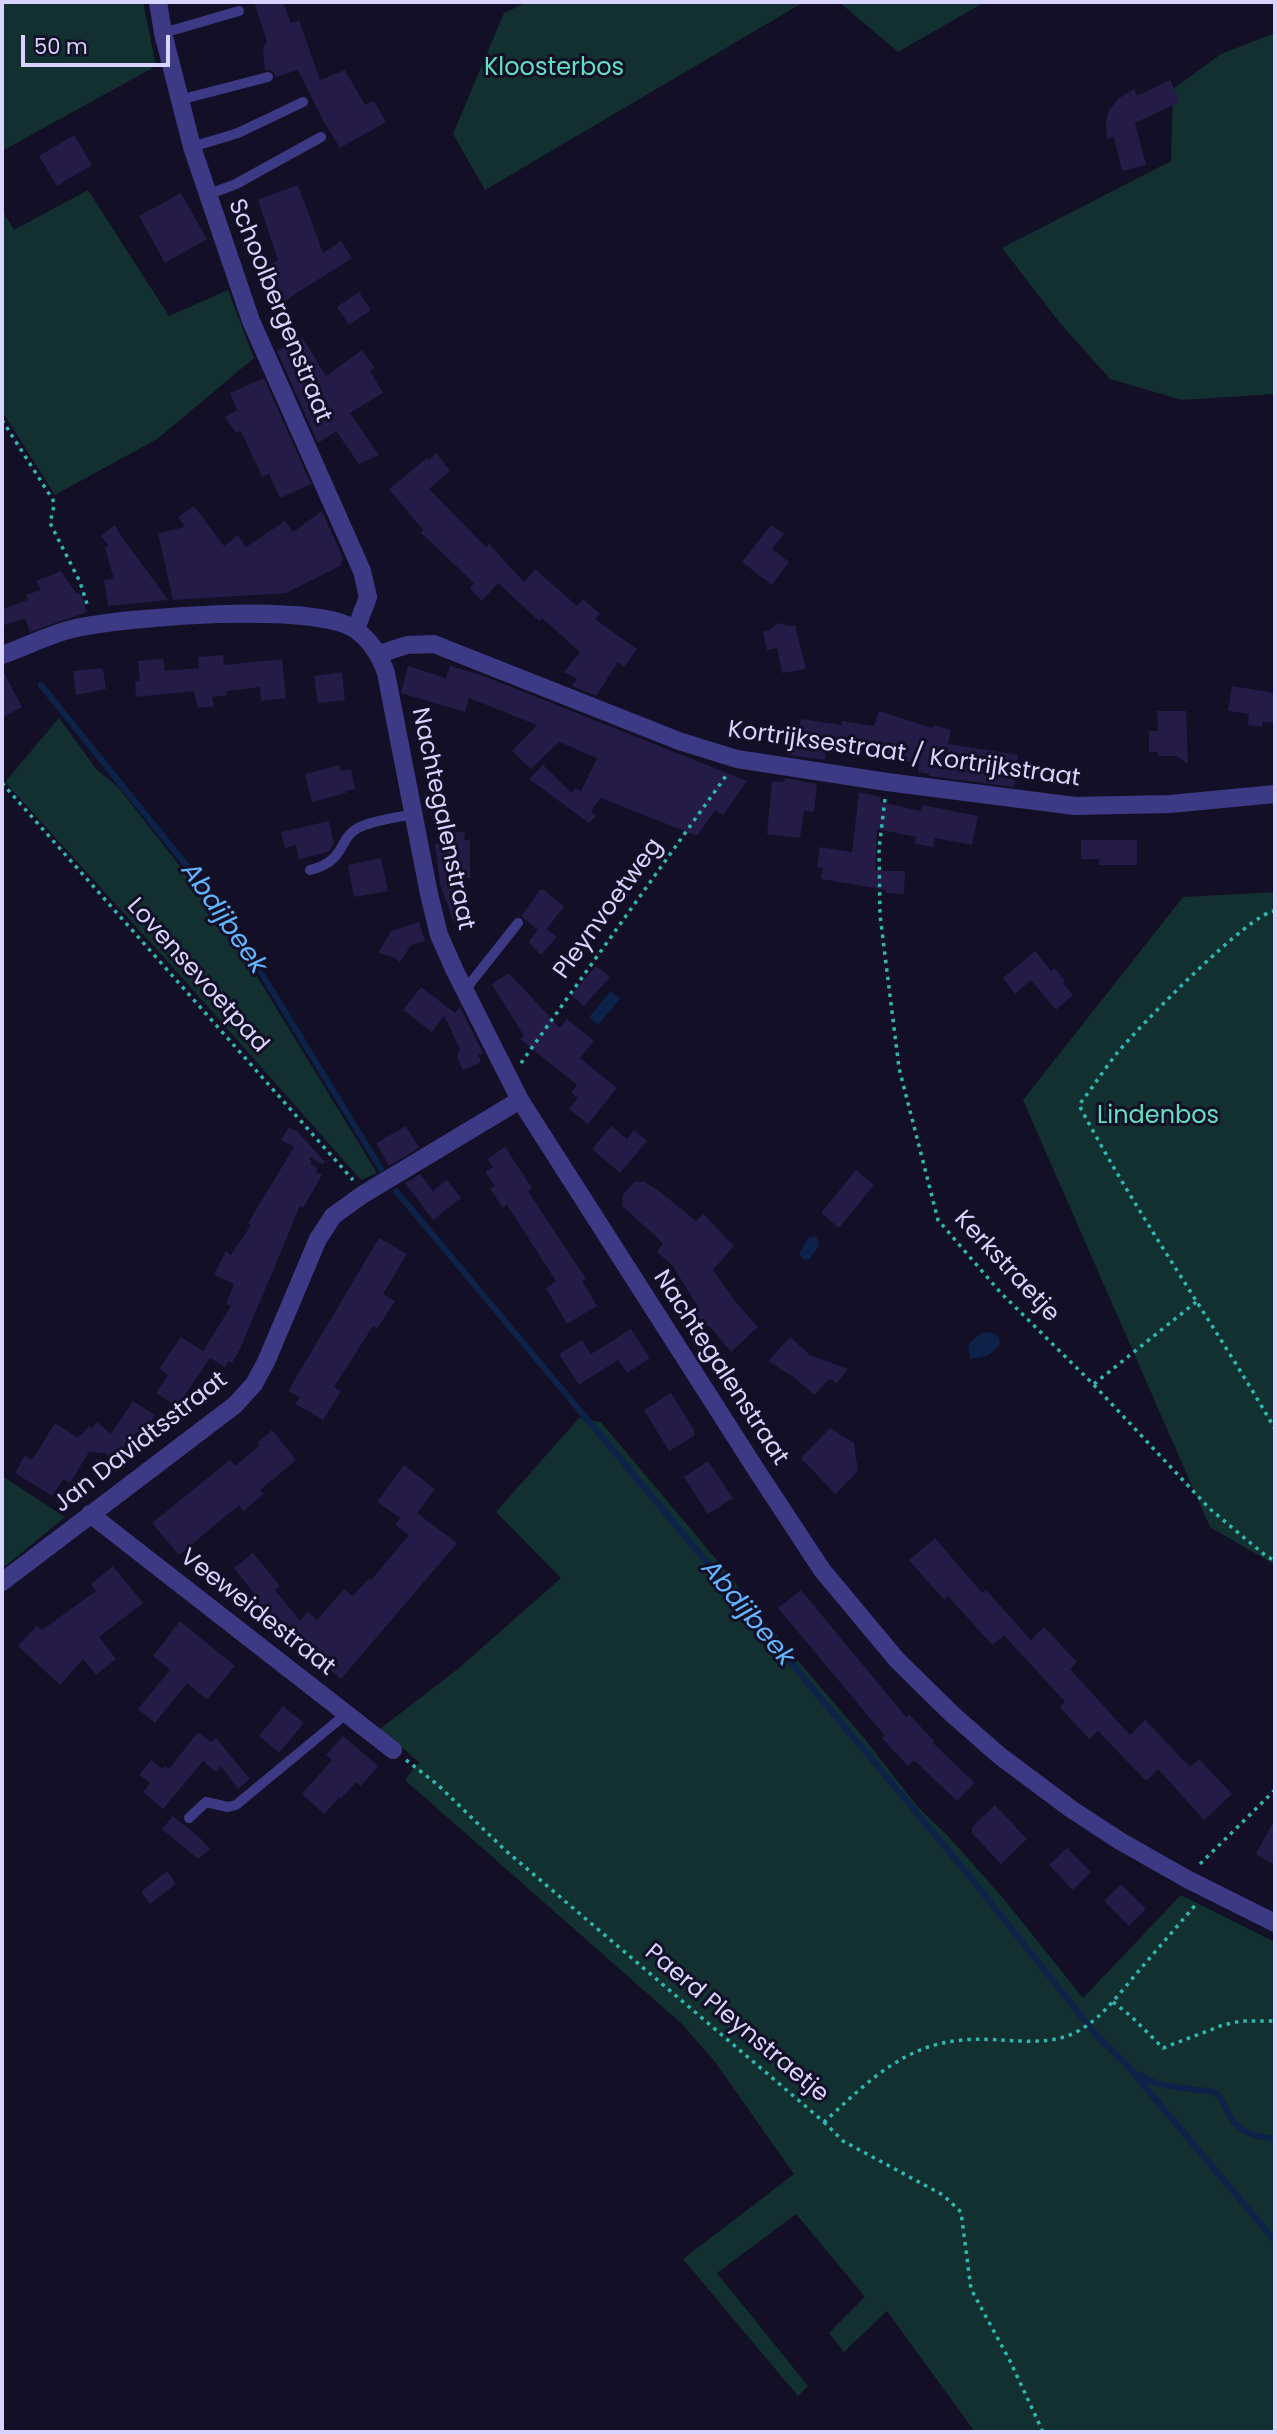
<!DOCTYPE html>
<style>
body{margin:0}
#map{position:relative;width:1277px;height:2434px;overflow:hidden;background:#130f26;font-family:Poppins,sans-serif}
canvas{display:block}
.frame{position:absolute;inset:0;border:4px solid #d9d4ff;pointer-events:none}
.scale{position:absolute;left:21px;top:35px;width:149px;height:32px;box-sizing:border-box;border:4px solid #d9d4ff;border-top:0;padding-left:9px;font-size:21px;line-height:24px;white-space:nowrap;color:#d9d4ff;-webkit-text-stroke:5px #130f26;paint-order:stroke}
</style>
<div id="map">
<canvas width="1277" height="2434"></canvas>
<div class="frame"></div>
<div class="scale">50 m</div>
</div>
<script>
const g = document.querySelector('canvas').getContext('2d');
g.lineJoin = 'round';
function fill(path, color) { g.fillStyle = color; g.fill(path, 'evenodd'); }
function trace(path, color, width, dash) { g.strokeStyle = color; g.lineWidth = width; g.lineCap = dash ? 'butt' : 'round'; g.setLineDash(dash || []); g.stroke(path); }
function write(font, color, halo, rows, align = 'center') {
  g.font = font + ' Poppins,sans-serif'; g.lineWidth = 6; g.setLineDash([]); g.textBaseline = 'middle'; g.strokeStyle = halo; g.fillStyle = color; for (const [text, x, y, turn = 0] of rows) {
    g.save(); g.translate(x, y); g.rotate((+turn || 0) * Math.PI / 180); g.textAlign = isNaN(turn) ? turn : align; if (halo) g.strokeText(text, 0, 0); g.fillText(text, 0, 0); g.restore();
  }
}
fill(new Path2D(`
 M2,2h141l13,64 -154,85z
 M527,2h277l-319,188 -32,-56 51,-121z
 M839,2h146l-87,50z
 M1275,33v361l-93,6 -72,-21 -50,-56 -58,-75 169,-87 2,-72 48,-35z
 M88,190l81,126 59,-26 26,68 -97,81 -102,56 -53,-84v-201l12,20z
 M59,718l38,52 21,17 105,134 154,252 -16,7 -183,-207 -173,-191z
 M1275,892v673l-65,-38 -187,-427 160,-203z
 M579,1418l22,4 134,160 8,14 121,142 53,68 31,30 55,62 80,100 98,-103 94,47v490h-300l-88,-121 -43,41 -15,-19 36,-36 -69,-83 -79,59 91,113 -10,10 -115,-137 111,-85 -79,-112 -33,-38 -277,-244 14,-18 -39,-33 79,-61 102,-90 -65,-66z
 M2,1476l63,41 -63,52z`), '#12302f');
fill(new Path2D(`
 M611,991l9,8 -22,26 -9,-8z
 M813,1236l4,1 2,8 -9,14 -6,1 -5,-6 9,-16z
 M990,1332l9,5 1,8 -13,11 -17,3 -2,-14 13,-12z`), '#0c2248');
trace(new Path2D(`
 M41,685l183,227 157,257
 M396,1191l571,682 131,164 28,27 149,177
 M1138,2074c20,15 53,14 76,18 8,5 9,11 13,19 10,21 27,27 48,27`), '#0c2248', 6);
fill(new Path2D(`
 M254,2h29l8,21 8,-3 21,60 25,-10 20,35 9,-4 12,21 -46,26 -16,-26 -26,-52 -22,7 -3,-6 -8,-1 -2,-21 4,-8z
 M1170,80l10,22 -45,21 11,42 -24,6 -8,-34 -7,2 -1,-17 3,-12 10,-12 15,-9 3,7z
 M74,135l18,30 -35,21 -18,-30z
 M298,185l25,68 18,-12 11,17 -72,46 -20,-33 18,-11 -20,-60z
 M181,193l26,46 -42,24 -26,-47z
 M359,292l12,18 -22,15 -12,-18z
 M302,337l24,39 36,-26 13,18 -5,3 13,22 -33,20 29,42 -20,9 -23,-33 -18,12 -41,-92z
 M264,378l47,106 -31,14 -11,-24 -7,3 -21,-46 -5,2 -11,-16 12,-7 -7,-17z
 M436,453l14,18 -21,18 57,58 3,-3 35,38 11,-13 42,37 6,-7 17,15 -5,5 42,30 -13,18 -6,-5 -22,34 -24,-10 5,-7 -13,-7 16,-20 -38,-34 -3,3 -41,-38 -16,18 -12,-12 4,-6 -53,-50 2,-3 -34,-41 38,-31 2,2z
 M194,506l30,40 14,-11 8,12 39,-26 8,11 29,-21 21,47 -3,8 -54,27 -113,7 -15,-67 27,-6 -7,-10z
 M115,525l5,9 48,66 -60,6 -4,-26 10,-1 -9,-31 3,-3 -7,-9z
 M771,525l13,9 -12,15 17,13 -17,23 -30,-23z
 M61,571l16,23 3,-1 7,19 -57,20 -5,-14 -23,8v-17l26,-9 -2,-5 15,-5 -5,-9z
 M778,623l11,3 6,-1 11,44 -24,4 -5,-25 -10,2 -4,-18 6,-2z
 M223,655l1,10 58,-6 4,39 -25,3 -1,-14 -33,4v4l-15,2 2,9 -16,2 -4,-17 -58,6 -1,-15 5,-1 -2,-20 25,-2 2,12 34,-3 -1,-11z
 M408,666l38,12 4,-12 31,9 266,106 -24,34 -8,-5 -18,26 -96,-38 -10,13 5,5 -7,7 -60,-44 14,-14 29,28 3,-5 6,3 16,-33 -38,-16 -28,27 -19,-18 25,-26 -68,-27 -4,14 -64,-19z
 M103,668l3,21 -30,6 -3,-24z
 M2,669l20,38 -20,11z
 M342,672l3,28 -27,3 -4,-27z
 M1232,686l43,7v30l-12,-1 -1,5 -14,-2 1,-11 -21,-3z
 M879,711l53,17 1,-3 18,5 -3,14 70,11 -4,32 -85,-11v-2l-11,-2 1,-7 -65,-21v4l-27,-4 -2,16 -37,-5 5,-31 7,1 1,-6 41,6v-4l32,5z
 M1157,711h29l2,53 -12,-8h-18v-4h-9v-21h9z
 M340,765l1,6 10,-2 4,20 -10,2 1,2 -34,9 -7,-28z
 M785,778l32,6 -3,28 -10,-1 -4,27 -33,-4 5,-53 12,1z
 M859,792l22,5 -1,5 41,9 1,-6 56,11 -6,29 -37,-7 -2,9 -18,-3 1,-7 -39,-8 -2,42h30l-1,23 -18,-1v-3l-65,-11 2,-11 -6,-1 3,-20 32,5z
 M329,821l5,23 -6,8 -29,7 -3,-14 -11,3 -4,-16z
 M439,831l26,1 -1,8h6v38l-16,-1 15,40 -15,6 -14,-39 -5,-40 4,-1z
 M1081,840h56v25h-38v-6h-18z
 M381,858l7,33 -34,6 -6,-32z
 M540,890h4l20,16 -17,23 10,8 -16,18 -13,-13 10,-12 -17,-14z
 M419,922l6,19 -14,4 -11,17 -7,-5 -15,-4 13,-22z
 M1035,951l16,20 3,-3 11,13 -2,2 10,12 -17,15 -25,-30 -16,14 -12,-16z
 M596,966l14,11 -26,29 -13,-11z
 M509,973l51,55 7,-9 27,22 -14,17 37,30 -29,36 -19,-15 9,-11 -7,-5 6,-8 -57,-46 4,-3 -32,-52z
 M421,987l34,26 5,-6 23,46 -5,2 3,7 -18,8 -6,-13 3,-8 -16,-33 -12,16 -29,-22z
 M406,1126l13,22 -30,18 -13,-23z
 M611,1126l16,13 7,-9 13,11 -27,32 -28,-24z
 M289,1127l9,5 27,30 -3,2 -12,-7 -1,2 3,2 -2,3 8,4 -2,4 6,3 -19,33 -3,-2 -60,143 -8,14 -3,-2 -4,6 -15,-9 -33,49 -21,-14 12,-18 -9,-6 22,-32 22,14 28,-45 -5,-2 8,-20 -20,-9 12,-24 5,4 20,-30 -3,-2 46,-76 -13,-7z
 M505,1147l27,41 -4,3 58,88 -4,2 15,25 -30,18 -21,-36 10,-7 -49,-76 -4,3 -13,-19 5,-3 -10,-14 8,-5 -6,-8z
 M856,1170l18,15 -35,43 -18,-15z
 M420,1174l13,17 14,-11 14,18 -28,22 -28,-37z
 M634,1182h11l14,9 37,30 7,-7 31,32 -21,24 22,31 23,26 -27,25 -20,-24 -20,-12 7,-9 -26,-42 -15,-13 6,-9 -41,-37 1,-12z
 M379,1238l28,16 -24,40 12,7 -18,28 -4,-3 -39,61 7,4 -18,29 -28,-16 5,-7 -12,-6z
 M631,1329l19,29 -23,15 -9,-13 -39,25 -20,-31 23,-14 9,14z
 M790,1337l20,18 38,14 -11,14 -8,-4 -15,16 -19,-17 -27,-17z
 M671,1393l23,37v6l-25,15 -25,-41z
 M133,1401l22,14 -13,21 -5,-4 -24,28 -8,-7 -16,-1 -19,31 -7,-4 -11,17 -37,-23 10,-18 7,5 23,-37 23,15 11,-12 3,2 5,-6 14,12z
 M830,1428l24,15 4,28 -23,23 -34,-36z
 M272,1430l24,30 -36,30 4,4 -21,17 -4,-6 -60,50 -27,-32 78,-63 5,6 24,-20 -2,-3z
 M708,1461l25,37 -25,16 -24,-37z
 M404,1465l31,24 -18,24 40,30 -116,136 -52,-45 4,-4 -35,-27 2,-2 -26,-33 19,-15 27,33 -5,4 25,31 8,-9 9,8 27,-31 9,7 16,-18 2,2 38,-45 -14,-10 5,-7 -23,-16z
 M935,1538l47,55 4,-3 45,50 13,-13 33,35 -7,7 60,66 15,-15 45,47 9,-8 33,35 -28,26 -46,-51 -12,12 -48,-50 -9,8 -29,-32 5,-5 -61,-67 -12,10 -44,-49 -4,4 -35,-40z
 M113,1566l30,37 -44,34 17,22 -20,16 -13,-16 -23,26 -42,-39 19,-20 5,4 54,-39 -5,-7z
 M801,1590l105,127 3,-3 25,27 -1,2 42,40 -18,18 -43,-41 -6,6 -26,-28 3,-2 -107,-128z
 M180,1621l55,45 -28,34 -20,-17 -32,40 -17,-14 32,-39 -17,-14z
 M283,1706l21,17 -25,30 -20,-17z
 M198,1732l13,10 5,-4 34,41 -12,10 -17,-23 -5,6 -13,-11 -40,48 -20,-17 7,-9 -11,-8 12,-15 11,9 3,-3 4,3z
 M343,1736l35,30 -17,20 -5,-4 -15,17 -1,-2 -16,17 -22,-20 30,-34 -6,-5z
 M995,1805l32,34 -26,25 -29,-31v-6z
 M173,1816l27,22 10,11 -12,10 -36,-30z
 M1275,1819v46l-19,-11z
 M1067,1848l24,24 -18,18 -24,-25z
 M167,1871l9,13 -26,20 -9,-12z
 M1121,1884l25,25 -17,17 -25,-25z`), '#241b47');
trace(new Path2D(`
 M2,420l51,80 1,6 -4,17 30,59 8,25
 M2,783l351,397
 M885,799l-6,50 1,66 19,153 39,152 62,72 93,92 117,125 56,47 9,5
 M1275,911c-24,0 -138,118 -158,142 -13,17 -25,35 -38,52 59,112 133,215 196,324
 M521,1063l207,-290
 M1094,1384l102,-82
 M406,1760l32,25 67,65 319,272c43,-39 78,-77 139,-82 37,-4 82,10 115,-9 22,-12 37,-32 53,-51 22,-26 44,-51 66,-77
 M1200,1864l75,-74
 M1113,2002l19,15 31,31 60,-23 18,-4h34
 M824,2122l19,19 100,54 18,17 10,77 39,72 33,71`), '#2fb8b0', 3.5, [3.5, 5]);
trace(new Path2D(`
 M163,33l76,-22
 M179,100l89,-23
 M192,147l46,-14 65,-31
 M207,195l29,-11 85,-47
 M310,870c37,-9 28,-32 48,-42 16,-8 38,-10 55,-14
 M465,990l53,-67
 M189,1818l17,-16 22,5 8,-2 110,-91`), '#3d3a85', 10);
trace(new Path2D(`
 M158,2l5,31 29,114 59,174 111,250 6,26 -12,32
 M379,654l28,-9 27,-1 245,97 58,18 150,23 188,24 95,-2 105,-10
 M90,1514l303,236
 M2,1582l233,-177 19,-21 12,-22 52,-123 15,-23 29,-21 158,-95`), '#3d3a85', 18);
trace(new Path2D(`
 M2,655c23,-8 46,-20 70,-26 50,-12 245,-28 284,1 15,11 24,25 30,43l43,221 10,41 16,36 65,129 237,371 65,99 75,90 55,54 48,42 71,53 49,32 67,38 88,44`), '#3d3a85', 18);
write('24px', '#5fe0c0', '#130f26', [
 ["Kloosterbos",554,69],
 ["Lindenbos",1158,1117]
]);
write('24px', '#d9d4ff', '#130f26', [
 ["Schoolbergenstraat",279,311,68],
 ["Kortrijksestraat / Kortrijkstraat",904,755,8],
 ["Nachtegalenstraat",442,819,78],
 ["Pleynvoetweg",609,909,-54],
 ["Lovensevoetpad",197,976,48],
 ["Kerkstraetje",1006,1267,47],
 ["Nachtegalenstraat",720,1368,57],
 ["Jan Davidtsstraat",141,1443,-38],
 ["Veeweidestraat",257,1613,38],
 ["Paerd Pleynstraetje",736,2024,40]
]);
write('italic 26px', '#62b6ff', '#130f26', [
 ["Abdijbeek",223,919,55],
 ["Abdijbeek",747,1614,50]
]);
</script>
